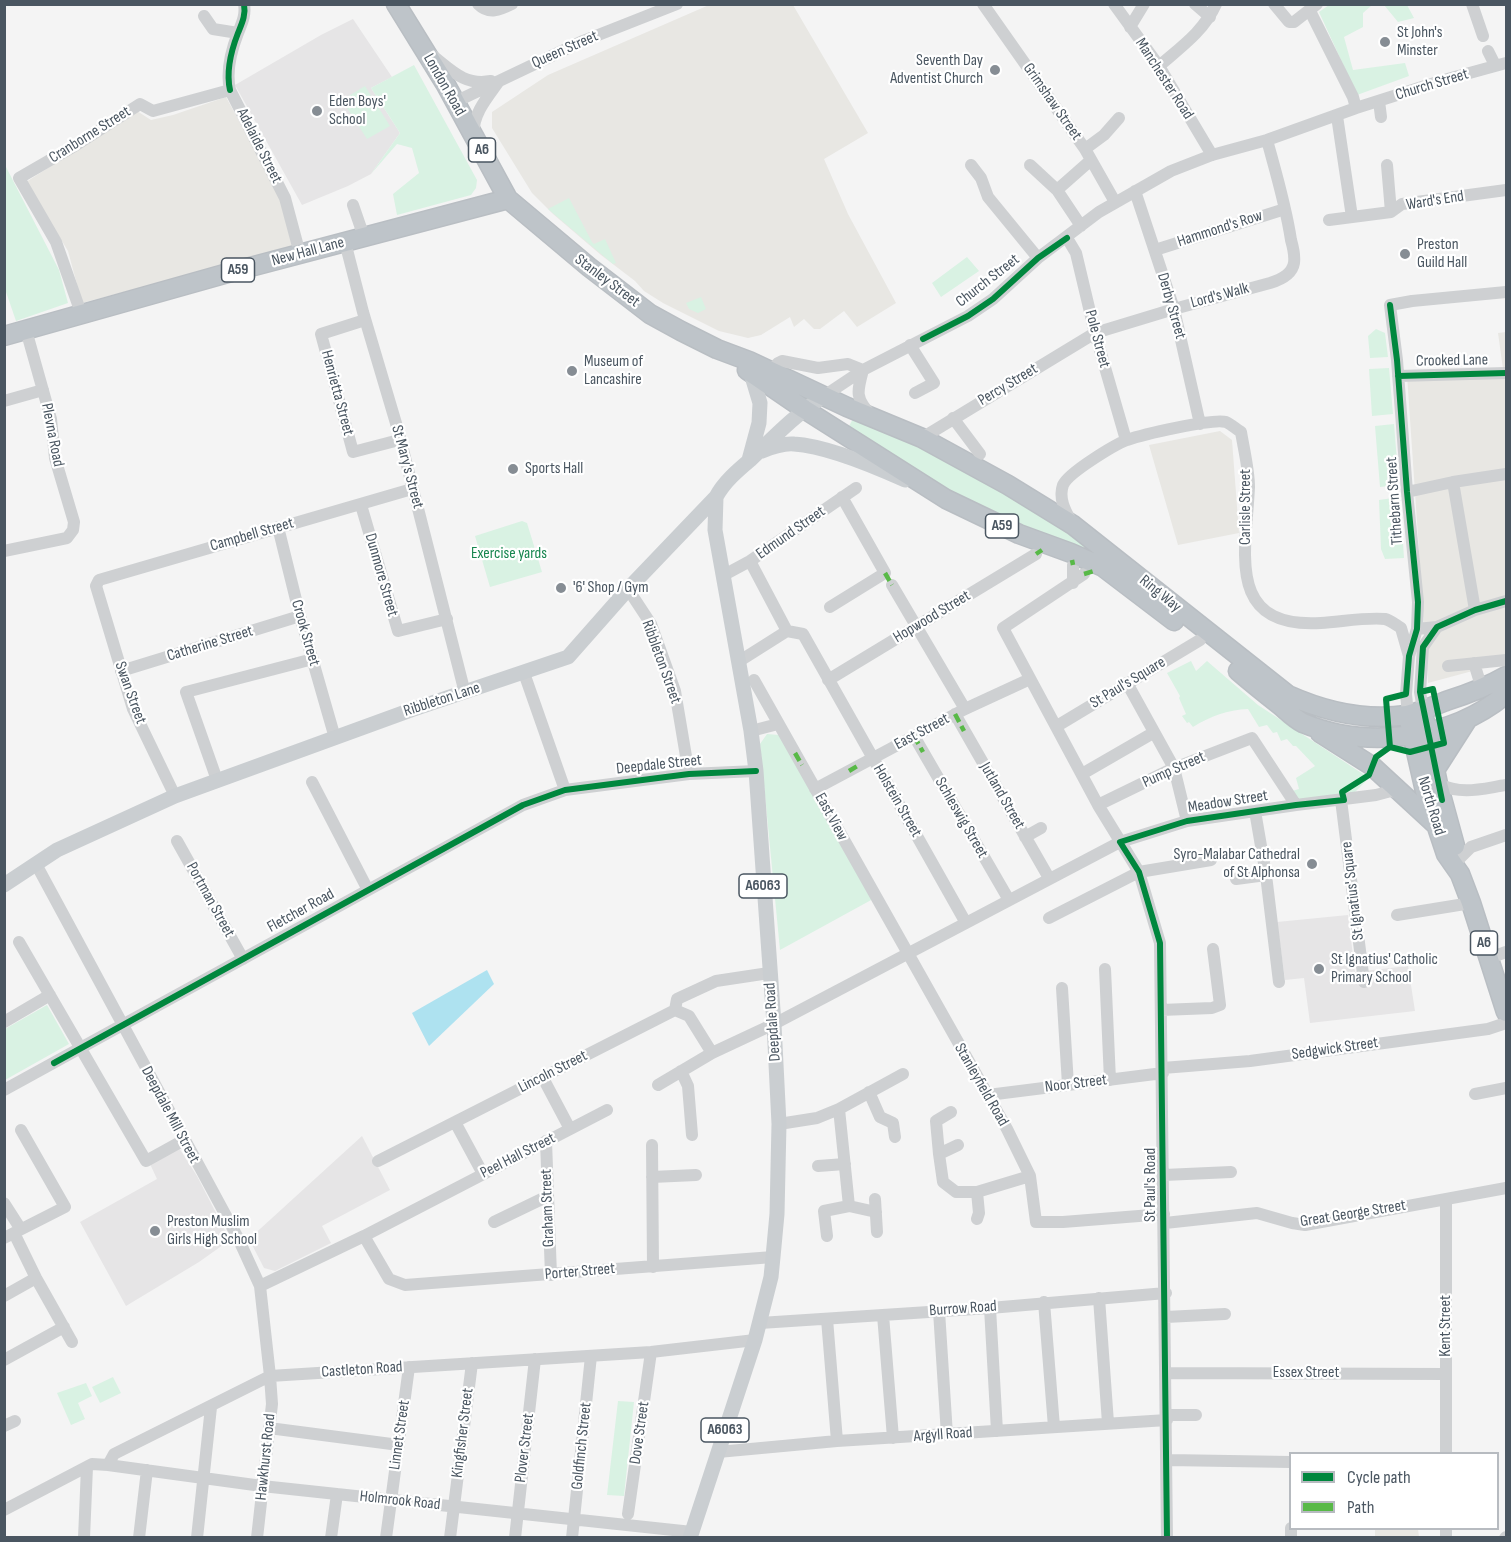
<!DOCTYPE html>
<style>
body{margin:0}
#map{position:relative;width:1511px;height:1542px;overflow:hidden;background:#f4f4f4;font-family:"Sofia Sans Condensed",sans-serif}
canvas{display:block}
.frame{position:absolute;inset:0;border:6px solid #4a5661;pointer-events:none}
.legend{position:absolute;left:1289px;top:1452px;width:210px;height:78px;box-sizing:border-box;background:#fff;border:2px solid #b7bbc0;margin:0;padding:8px 10px;list-style:none;font-size:18px;color:#4a5661}
.legend li{display:flex;align-items:center;gap:12px;height:30px}
.legend b{width:30px;border:2px solid #b7bbc0}
</style>
<div id="map">
<canvas width="1511" height="1542"></canvas>
<div class="frame"></div>
<ul class="legend">
<li><b style="height:8px;background:#00873e"></b>Cycle path</li>
<li><b style="height:8px;background:#58b947"></b>Path</li>
</ul>
</div>
<script>
const g = document.querySelector('canvas').getContext('2d');
g.lineJoin = 'round';
function fill(path, color) { g.fillStyle = color; g.fill(path, 'evenodd'); }
function trace(path, color, width, dash) { g.strokeStyle = color; g.lineWidth = width; g.lineCap = dash ? 'butt' : 'round'; g.setLineDash(dash || []); g.stroke(path); }
function write(font, color, halo, rows, align = 'center') {
  g.font = font + ' "Sofia Sans Condensed",sans-serif'; g.lineWidth = 4.5; g.setLineDash([]); g.textBaseline = 'middle'; g.strokeStyle = halo; g.fillStyle = color; for (const [text, x, y, turn = 0] of rows) {
    g.save(); g.translate(x, y); g.rotate((+turn || 0) * Math.PI / 180); g.textAlign = isNaN(turn) ? turn : align; if (halo) g.strokeText(text, 0, 0); g.fillText(text, 0, 0); g.restore();
  }
}
fill(new Path2D(`
 M709,5h84l75,128 -44,26 24,55 48,89 -39,24 -13,-16 -24,18h-6l-10,-10 -10,8 -4,-10 -29,18 -13,3 -29,-7 -56,-28 -19,-12 -9,-10 -34,-26 -48,-41 -21,-21 -40,-65v-16l56,-37z
 M226,97l58,107 10,43 -212,56 -14,-52 -42,-69 111,-71 14,9 22,-5z
 M1506,332v330l-78,21 -21,-308 96,-6 -5,-36z
 M1220,431l12,9 7,93 -61,12 -29,-100z
 M1375,1529h43l1,8h-44z`), '#e8e7e3');
fill(new Path2D(`
 M353,19l39,58 -21,11 29,45 -29,41 -23,12 -46,19 -67,-120 86,-50z
 M1348,915l7,57 53,-6 7,45 -105,12 -6,-45 -19,2 -8,-58z
 M362,1136l28,54 -68,36 9,17 -56,28 -11,-3 -15,-29z
 M179,1148l18,28 33,64 -31,22 -73,44 -46,-84 77,-43 -7,-15z`), '#e6e5e6');
fill(new Path2D(`
 M1329,5h43l-9,8v14l-19,10 9,33 52,-7 4,13 -52,19 -38,-83z
 M1384,5h23l7,13 -16,4z
 M414,65l63,115 -1,8 -5,7 -74,20 -4,-21 26,-21 -7,-25 -15,-4 -26,30 29,-41 -29,-45z
 M365,86l25,40 -23,13 -25,-39z
 M5,165l54,105 9,33 -52,18 -11,-32z
 M569,198l23,44 2,2 11,-5 11,24 -3,1 -65,-55z
 M967,257l12,14 -38,26 -9,-14z
 M701,297l5,12 -8,4 -9,-4 -3,-6z
 M1376,329l9,4 3,24 -18,1 -2,-22z
 M1389,368l4,46 -21,2 -3,-47z
 M854,417l38,16 118,58 79,56 -3,5c-60,-21 -120,-51 -176,-83 -21,-13 -41,-29 -61,-43z
 M1394,424l5,61 -19,2 -5,-61z
 M1400,497l4,61 -19,1 -4,-10 -2,-49z
 M522,521l5,2 15,49 -52,15 -15,-51z
 M1191,661l5,10 11,-10 51,44 111,73 -14,14 -55,8 -8,-9 7,-2 -3,-11 19,-12 -19,-20h-3l-6,-7 -6,2 -4,-9 -4,1 -6,-8 -8,2 -11,-18c-21,1 -37,7 -55,18l-4,-5 -2,1 -5,-7 4,-2 -7,-16 1,-2 -13,-23z
 M767,734l12,1 94,164 -93,51 -20,-206z
 M47,1005l22,39 -64,36v-51z
 M113,1377l8,16 -21,10 -8,-16z
 M86,1383l6,13 -14,7 7,16 -14,6 -14,-32z
 M618,1401l16,1 -10,94 -17,-1z`), '#d9f2e3');
fill(new Path2D(`
 M487,970l7,14 -65,62 -17,-33z`), '#aee2f0');
const highway = new Path2D(`
 M396,4l50,81 62,114 81,68 61,47 31,17 36,18 32,12 98,46 75,31 86,47 65,40 215,170c38,17 78,26 119,20 13,-3 27,-9 39,-14 22,-7 41,-14 60,-25
 M4,336l231,-65 273,-72
 M747,370l57,39 142,90 73,35 52,19 32,14 71,54
 M1238,671c14,12 29,24 43,35 7,6 14,13 22,17 65,27 149,16 203,-29
 M1425,721l13,63 17,62
 M1410,725l15,66 21,63 14,20 11,29 35,109
 M1320,733l52,33 63,58
 M1435,770l32,-50`);
trace(highway, '#b9bec3', 21);
trace(new Path2D(`
 M244,4c2,11 -2,19 -6,29 -7,18 -12,39 -8,57l55,108 15,56
 M478,4c11,11 22,6 34,0
 M983,4l102,145 30,53
 M1114,4l45,62 53,89
 M1195,4l15,13
 M1274,4l15,18h5l23,-18
 M1472,4l11,32
 M1310,11l43,86 3,11
 M204,16l9,13 25,4
 M1130,27l14,-23
 M1488,51l7,14
 M433,56c19,15 32,30 58,25
 M1159,66c22,-19 45,-35 57,-62
 M1379,101l2,16
 M455,102l128,-61 94,-37
 M1337,116l15,101
 M473,134c1,-22 14,-36 26,-53
 M1085,149l19,-14 15,-17
 M971,165l10,13 7,19 50,61
 M1030,165l27,25 24,36
 M1387,165l4,47
 M1057,190l34,-30
 M1135,191l39,118 26,115
 M353,205l11,32
 M1329,220l62,-8 11,-8 104,-14
 M1067,238l9,15 19,80 31,107
 M345,242l18,70 35,118 67,263
 M1155,250l130,-41
 M81,313l-25,-71 -37,-64 57,-33 64,-41 13,7 77,-21
 M365,320l-44,14 32,118 46,-12
 M910,345l24,38 -19,10
 M770,372l8,-9 4,-2 36,7 30,-4 15,6c-6,22 -8,28 8,45
 M1398,376l108,-3
 M824,396l39,-26 105,-54 25,-17 45,-41 61,-46 72,-41 41,-16 55,-15 89,-32 88,-28 62,-17
 M4,401l39,-11
 M953,418l27,36
 M922,438l173,-105 79,-24 96,-26c10,-3 22,-8 24,-20 1,-7 -1,-16 -3,-23 -5,-34 -15,-67 -24,-100
 M1453,482l22,128
 M1407,492l46,-10 53,-8
 M361,505l37,126 49,-12
 M1072,523c-6,-11 -14,-24 -9,-38 5,-12 51,-40 64,-45 14,-5 86,-22 99,-18 5,2 10,7 15,10 3,18 8,38 8,55 -3,65 -24,142 72,136 19,-1 45,-6 64,-4 5,1 11,6 16,9l8,28
 M278,527l22,89 35,122
 M4,551l63,-13 6,-8 1,-8 -19,-64 -4,-39 -25,-89
 M750,561l37,70 16,3 163,289
 M1073,565v18
 M1084,574l-81,54 95,177 41,67 21,71 7,595
 M724,575l26,-14 106,-73
 M892,585l73,124
 M628,589l23,35 24,67 14,83
 M830,607l55,-34 -43,-76
 M1417,629l20,-2 38,-17 31,-9
 M738,662l49,-31
 M1474,663l8,26
 M1448,666l58,-6
 M121,671l179,-55
 M524,673l41,117
 M754,680l253,449 23,47 6,46h27l101,-8
 M828,680l208,-126
 M1127,683l47,85 13,53
 M1423,709l-3,-17 3,-45 14,-20
 M955,714l94,164
 M1408,714l-2,-20 3,-38 8,-27 1,-27 -11,-110 -10,-132 -7,-55 22,-4 94,-9
 M1057,726l143,-86
 M751,731l27,-7
 M914,736l95,164
 M1082,774l71,-41
 M217,780l-31,-88 127,-33
 M312,782l56,108
 M1438,784c25,11 42,5 68,1
 M815,789l150,-80 65,-30
 M175,796l-42,-87 -37,-123 3,-6 313,-91
 M1341,800l23,182
 M1098,805l76,-37 78,-30 44,67
 M1255,811l11,64 13,107
 M1025,837l16,-9
 M177,841l66,118
 M1458,860l13,-13 35,-12
 M36,864l202,374 22,48 10,90 2,28 -15,134
 M1236,879l30,-4
 M1397,915l74,-12
 M1049,918l90,-46 72,-12
 M19,942l127,219 38,-21
 M1489,958l17,-6
 M1105,969l5,111
 M1062,988l6,97
 M675,1010l2,-11 39,-18 53,-8
 M1161,1010l51,-2 8,-3 -7,-56
 M4,1022l46,-27
 M1163,1068l87,-7 238,-32 18,-6
 M681,1071l7,15 4,49
 M543,1078l27,51
 M658,1085l54,-32 62,-29 346,-182 67,-21 109,-16 80,-10 15,-4 10,2
 M4,1090l519,-285 42,-15 124,-16 67,-3
 M869,1092l11,25 13,6 2,14
 M1475,1094l31,-6
 M988,1095l175,-22
 M839,1109l10,97
 M951,1112l-15,9 3,33 19,-9
 M455,1122l28,52
 M779,1124l38,-6 22,-9 64,-35
 M546,1141l5,134
 M652,1145l1,122
 M939,1154l4,28 13,10h21l53,-16
 M378,1161l297,-151 14,6 23,37
 M818,1166l27,-2
 M1164,1175l67,-3
 M652,1177l44,-2
 M875,1199l2,33
 M1446,1199v255
 M4,1203l16,25
 M977,1219l2,-6 -2,-21
 M494,1222l54,-26
 M1165,1223l92,-10 35,10 13,2 201,-37
 M14,1233l22,45 36,64
 M364,1236l25,43 16,6 368,-28
 M827,1236l-3,-25 25,-5 27,6
 M4,1238l61,-31 -44,-77
 M260,1286l104,-50 243,-126
 M4,1296l32,-18
 M1099,1298l9,125
 M1044,1302l10,125
 M990,1308l7,123
 M939,1311l8,124
 M883,1315l10,123
 M1166,1317l59,-3
 M827,1319l10,122
 M760,1323l230,-15 176,-15
 M4,1360l60,-33
 M1166,1373l280,1
 M1167,1415h29
 M4,1426l11,-5
 M269,1428l130,17
 M718,1452l119,-11 330,-21
 M1168,1460l122,2
 M108,1465l154,21 430,46
 M4,1510l88,-46 16,1 6,-11 156,-78 381,-24 104,-12
 M628,1514l23,-162
 M1446,1528v10
 M84,1538l3,-71
 M139,1538l8,-68
 M197,1538l14,-131
 M331,1538l6,-44
 M386,1538l23,-171
 M450,1538l22,-175
 M515,1538l20,-179
 M572,1538l19,-182
 M1291,1538v-10
 M1505,1538l1,-1`), '#ced0d2', 12);
trace(new Path2D(`
 M762,451c10,-4 21,-8 32,-7 33,2 80,22 111,36
 M749,460l10,-37 1,-20 -9,-30
 M4,885l53,-35 118,-54 236,-86 157,-53 60,-68 88,-92c8,-15 21,-26 34,-37 24,-23 46,-46 74,-64
 M690,1538l65,-198 16,-63 2,-20 4,-43 2,-90 -5,-100 -18,-253 -5,-40 -36,-201 1,-33`), '#caced1', 15);
trace(highway, '#bec4c9', 18);
trace(new Path2D(`
 M1036,554l6,-4
 M1072,560l1,5
 M885,573l7,12
 M1084,574l10,-3
 M955,714l9,17
 M914,736l9,16
 M795,753l7,12
 M849,771l10,-6`), '#58b947', 4.5, [9, 4.5]);
trace(new Path2D(`
 M230,90c-4,-18 1,-39 8,-57 4,-10 8,-18 6,-29
 M1390,305l7,55 10,132 11,110 -1,27 -8,27 -3,38 -20,5 4,48 20,5 34,-9 -11,-54 -13,3
 M923,339l45,-23 25,-17 45,-41 29,-20
 M1398,376l108,-3
 M1442,800l-22,-108 3,-45 14,-20 38,-17 31,-9
 M54,1063l469,-258 42,-15 124,-16 67,-3
 M1167,1538l-7,-595 -21,-71 -19,-30 67,-21 109,-16 48,-5 -2,-8 27,-17 7,-18 14,-10`), '#00873e', 6);
for (const [x, y, r, color] of [
 [1385,42,6,"#868d94"],
 [995,70,6,"#868d94"],
 [317,111,6,"#868d94"],
 [1405,254,6,"#868d94"],
 [572,371,6,"#868d94"],
 [513,469,6,"#868d94"],
 [561,588,6,"#868d94"],
 [1312,864,6,"#868d94"],
 [1319,969,6,"#868d94"],
 [155,1231,6,"#868d94"]
]) { const dot = new Path2D(); dot.arc(x, y, r, 0, 2 * Math.PI); g.fillStyle = color; g.fill(dot); trace(dot, '#fff', 2); }
for (const [x, y, w] of [
 [482,150,27],
 [238,270,33],
 [1002,526,33],
 [763,886,48],
 [1484,943,27],
 [725,1430,48]
]) { const box = new Path2D(); box.roundRect(x - w / 2, y - 12, w, 24, 4.5); g.fillStyle = '#fff'; g.fill(box); trace(box, '#4a5661', 1.5); }
write('bold 15px', '#4a5661', null, [
 ["A6",482,150],
 ["A59",238,270],
 ["A59",1002,526],
 ["A6063",763,886],
 ["A6",1484,943],
 ["A6063",725,1430]
]);
write('16px', '#4a5661', '#fff', [
 ["St John's",1397,33],
 ["Minster",1397,51],
 ["Seventh Day",983,61,"right"],
 ["Adventist Church",983,79,"right"],
 ["Eden Boys'",329,102],
 ["School",329,120],
 ["Preston",1417,245],
 ["Guild Hall",1417,263],
 ["Museum of",584,362],
 ["Lancashire",584,380],
 ["Sports Hall",525,469],
 ["'6' Shop / Gym",573,588],
 ["Syro-Malabar Cathedral",1300,855,"right"],
 ["of St Alphonsa",1300,873,"right"],
 ["St Ignatius' Catholic",1331,960],
 ["Primary School",1331,978],
 ["Preston Muslim",167,1222],
 ["Girls High School",167,1240]
], 'left');
write('16px', '#4a5661', '#fff', [
 ["Queen Street",565,50,-24],
 ["Manchester Road",1164,79,57],
 ["London Road",444,85,60],
 ["Church Street",1432,85,-17],
 ["Grimshaw Street",1052,102,55],
 ["Cranborne Street",90,135,-32],
 ["Adelaide Street",259,146,63],
 ["Ward's End",1435,201,-9],
 ["Hammond's Row",1220,229,-18],
 ["New Hall Lane",308,252,-15],
 ["Stanley Street",607,281,37],
 ["Church Street",988,281,-38],
 ["Lord's Walk",1220,296,-15],
 ["Derby Street",1171,306,74],
 ["Pole Street",1097,339,75],
 ["Crooked Lane",1452,361,-1],
 ["Percy Street",1008,385,-31],
 ["Henrietta Street",337,393,75],
 ["Plevna Road",52,435,79],
 ["St Mary's Street",407,467,75],
 ["Tithebarn Street",1395,501,-94],
 ["Carlisle Street",1246,507,-90],
 ["Edmund Street",791,533,-35],
 ["Campbell Street",252,535,-16],
 ["Dunmore Street",381,575,74],
 ["Ring Way",1160,594,39],
 ["Hopwood Street",932,617,-31],
 ["Crook Street",305,633,74],
 ["Catherine Street",210,644,-17],
 ["Ribbleton Street",661,662,70],
 ["St Paul's Square",1128,683,-31],
 ["Swan Street",130,693,70],
 ["Ribbleton Lane",442,700,-18],
 ["East Street",922,732,-28],
 ["Deepdale Street",659,765,-6],
 ["Pump Street",1174,770,-24],
 ["Jutland Street",1002,796,60],
 ["Holstein Street",897,801,60],
 ["Meadow Street",1228,802,-9],
 ["North Road",1431,806,73],
 ["East View",831,817,61],
 ["Schleswig Street",961,818,60],
 ["St Ignatius' Square",1353,891,-97],
 ["Portman Street",210,900,61],
 ["Fletcher Road",301,911,-29],
 ["Deepdale Road",773,1022,-94],
 ["Sedgwick Street",1335,1049,-8],
 ["Lincoln Street",553,1072,-27],
 ["Noor Street",1076,1084,-7],
 ["Stanleyfield Road",981,1085,60],
 ["Deepdale Mill Street",170,1115,62],
 ["Peel Hall Street",518,1156,-27],
 ["St Paul's Road",1151,1185,-90],
 ["Graham Street",548,1208,-92],
 ["Great George Street",1353,1214,-9],
 ["Porter Street",580,1272,-5],
 ["Burrow Road",963,1309,-4],
 ["Kent Street",1446,1326,-90],
 ["Castleton Road",362,1370,-4],
 ["Essex Street",1306,1373],
 ["Kingfisher Street",463,1433,-83],
 ["Dove Street",640,1433,-82],
 ["Linnet Street",400,1435,-82],
 ["Argyll Road",943,1435,-4],
 ["Goldfinch Street",582,1446,-84],
 ["Plover Street",525,1448,-83],
 ["Hawkhurst Road",266,1457,-84],
 ["Holmrook Road",400,1501,6]
]);
write('16px', '#17864f', '#fff', [
 ["Exercise yards",509,554]
]);
</script>
